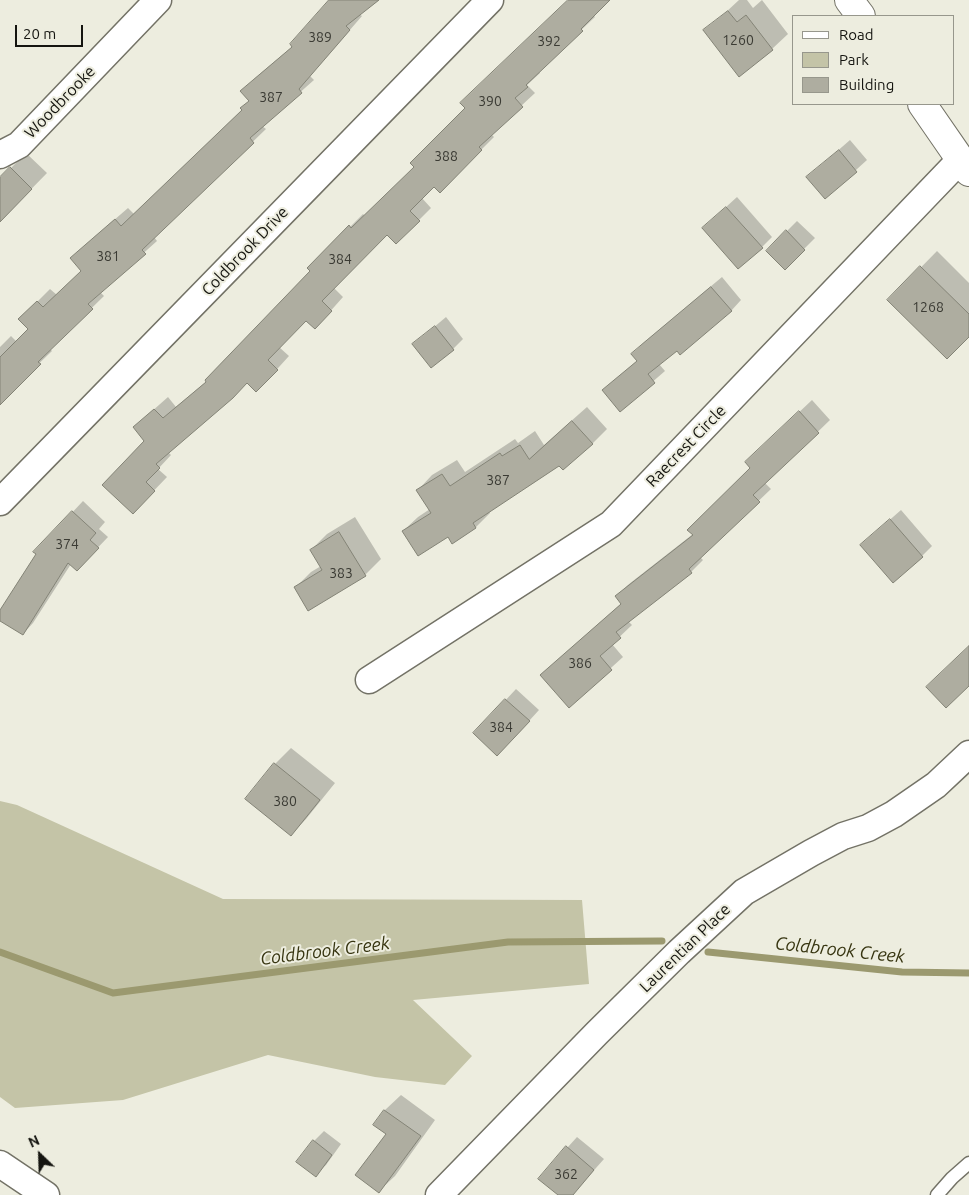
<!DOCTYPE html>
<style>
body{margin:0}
#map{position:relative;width:969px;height:1195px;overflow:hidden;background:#ededdf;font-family:Ubuntu,sans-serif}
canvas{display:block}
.legend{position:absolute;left:792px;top:15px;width:162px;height:90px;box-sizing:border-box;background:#ededdf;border:1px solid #97978c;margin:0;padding:6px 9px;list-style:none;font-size:15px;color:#151510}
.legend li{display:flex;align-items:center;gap:10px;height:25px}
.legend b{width:25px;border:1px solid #97978c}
.north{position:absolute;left:15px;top:1130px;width:50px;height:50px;-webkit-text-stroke:4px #ededdf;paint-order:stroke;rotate:336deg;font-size:14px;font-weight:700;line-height:20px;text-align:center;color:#151510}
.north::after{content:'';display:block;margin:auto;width:18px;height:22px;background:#151510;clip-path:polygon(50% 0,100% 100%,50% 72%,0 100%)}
.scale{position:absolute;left:15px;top:25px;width:68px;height:22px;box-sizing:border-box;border:2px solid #151510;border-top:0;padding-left:6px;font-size:15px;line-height:18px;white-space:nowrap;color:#151510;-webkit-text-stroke:4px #ededdf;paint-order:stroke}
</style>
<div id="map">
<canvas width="969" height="1195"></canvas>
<ul class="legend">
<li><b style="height:6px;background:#fff"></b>Road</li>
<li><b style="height:14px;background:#c4c4a7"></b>Park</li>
<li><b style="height:14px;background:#aeada0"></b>Building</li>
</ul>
<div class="north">N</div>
<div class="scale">20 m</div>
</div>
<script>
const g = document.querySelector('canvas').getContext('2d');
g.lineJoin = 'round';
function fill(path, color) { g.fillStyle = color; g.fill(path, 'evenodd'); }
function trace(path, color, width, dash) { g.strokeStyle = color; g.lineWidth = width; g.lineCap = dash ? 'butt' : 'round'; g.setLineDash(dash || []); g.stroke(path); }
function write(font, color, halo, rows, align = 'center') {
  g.font = font + ' Ubuntu,sans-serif'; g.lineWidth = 4; g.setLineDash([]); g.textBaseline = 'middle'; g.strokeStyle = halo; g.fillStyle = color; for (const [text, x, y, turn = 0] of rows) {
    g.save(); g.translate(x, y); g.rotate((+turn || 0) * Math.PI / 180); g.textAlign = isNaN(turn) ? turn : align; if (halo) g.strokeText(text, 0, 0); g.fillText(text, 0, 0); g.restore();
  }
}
fill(new Path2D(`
 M0,801l17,4 206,94 359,1 7,84 -176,16 59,56 -27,29 -70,-8 -107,-22 -145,45 -108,8 -15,-11z`), '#c4c4a7');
fill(new Path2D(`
 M331,0h46l-18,14 3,2 -52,60 4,4 -52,46 4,3 -112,108 3,4 -57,51 4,4 -54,53 2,2 -52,50v-54l11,-11 6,6 13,-13 -10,-10 30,-30 7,6 26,-25 1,-24 44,-38 6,6 109,-105 7,-8 4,-22 39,-33z
 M569,0h39l-15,15 2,2 -57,54 2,2 -13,12 8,8 -44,41 3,3 -54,54 -6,-6 -13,12 10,11 -12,12 -32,14 -53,54 9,9 -16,18 -21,4 -27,28 10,9 -20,22 -22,3 -79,71 3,3 -13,14 9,8 -22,23 1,-59 -12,-14 34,-30 8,10 31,-26 105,-110 -3,-3 54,-54 2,2 50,-49 51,-59z
 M739,0h8l6,8 9,-8 26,34 -16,15 -32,26 -28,-50z
 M850,140l17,20 -41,37 -7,-30z
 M26,153l21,20 -47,48v-42z
 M737,197l35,40 -10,10 -48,-29z
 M797,221l18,17 -30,30 -18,-17z
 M937,251l32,32v52l-80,-35z
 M722,277l19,23 -10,11 -72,53 6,7 -45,39 -17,-20 35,-30 -5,-6 10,-11z
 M446,317l17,22 -10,10 -39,-5z
 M812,400l18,20 -65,63 6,6 -71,68 3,3 -12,12 -63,49 4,4 -20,19 11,13 -54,49 -15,-43 68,-60 -6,-7 13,-12 64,-50 59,-66 7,-18z
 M587,407l20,22 -15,15 -103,67 1,2 -14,14 -24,15 -4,-6 -45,-5 15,-14 12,-8 -12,-19 14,-15 25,-15 8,12 50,-33 3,4 17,-12 9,14z
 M83,501l22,21 -6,7 9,8 -21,22 -16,5 -38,59 -10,11 -23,-15v-7l37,-58 -2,-2z
 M901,510l31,36 -10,10 -61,-11z
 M355,517l26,42 -16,16 -70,13 16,-16 10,-6 -10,-16 16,-16z
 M516,689l23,21 -31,34 -33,-11z
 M291,748l44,35 -29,36 -15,16 -44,-36 28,-35z
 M401,1095l34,25 -40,56 -16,15 8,-57 -12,-9 10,-15z
 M324,1131l17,13 -15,21 -11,10 -1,-34z
 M577,1137l27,22 -32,36h-12l-20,-17z`), '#0003');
trace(new Path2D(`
 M0,952l113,41 395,-51 154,-1
 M708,952l194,20 67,1`), '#9b996f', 7);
const building = new Path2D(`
 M329,0h50l-33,26 4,4 -51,59 3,4 -52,45 4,5 -112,107 4,4 -58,50 5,5 -55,53 3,2 -41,41v-48l28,-28 -10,-10 19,-18 6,6 38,-36 -11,-13 45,-39 6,7 121,-116 -2,-2 9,-7 -9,-10 52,-44 -2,-3z
 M568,0h42l-29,29 2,2 -57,54 2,2 -13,11 8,9 -44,40 3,3 -42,43 -6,-6 -24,24 10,10 -24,23 -9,-9 -65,66 10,10 -17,18 -9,-8 -38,39 10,10 -22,22 -9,-9 -14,15 -77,66 4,4 -14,14 9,9 -22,23 -31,-29 42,-44 -11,-14 21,-18 9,9 43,-36 -1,-2 105,-109 -3,-3 42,-43 2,3 63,-61 -4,-4 55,-55 -5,-5z
 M728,11l9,11 9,-7 27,35 -34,27 -36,-47z
 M839,150l18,22 -32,27 -19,-22z
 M10,167l22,22 -32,33v-45z
 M726,207l37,41 -25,21 -36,-41z
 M786,230l19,20 -20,20 -19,-19z
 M920,266l49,48v23l-22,22 -60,-59z
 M711,287l21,24 -52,44 -3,-4 -29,23 7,9 -35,29 -18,-22 35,-29 -6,-7z
 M435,326l19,24 -23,18 -19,-24z
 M799,411l20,22 -66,62 7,7 -71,67 3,4 -76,59 5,6 -21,18 12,14 -43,38 -29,-33 81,-71 -6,-8 78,-61 -6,-5 63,-62 -5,-6z
 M572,421l21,23 -30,26 -4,-4 -86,57 3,5 -24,16 -4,-7 -30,19 -16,-25 29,-18 -15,-23 26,-16 8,12 50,-33 2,3 18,-11 9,14z
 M72,511l24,22 -6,7 9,8 -22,23 -9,-8 -45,72 -23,-14v-11l36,-56 -3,-2z
 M890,519l33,38 -30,26 -33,-38z
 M339,532l27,44 -58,35 -14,-24 28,-17 -12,-20z
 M969,646v40l-23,22 -20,-21z
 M505,699l25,22 -33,35 -24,-23z
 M274,763l46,37 -29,36 -46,-37z
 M384,1110l37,26 -42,57 -24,-18 31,-41 -13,-9z
 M313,1140l19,15 -16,22 -20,-15z
 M566,1146l28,24 -21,25h-15l-20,-16z`);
fill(building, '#aeada0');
trace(building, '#838376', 1);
const service = new Path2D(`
 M937,1195l15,-17 17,-15`);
const minor = new Path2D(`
 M0,155l19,-10 139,-145
 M0,502l490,-502
 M369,680l242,-156 349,-364
 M0,1164l46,31
 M439,1195l158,-162 82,-81 65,-60 67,-39 32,-17 25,-8 26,-14 42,-29 33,-31`);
const secondary = new Path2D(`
 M849,0l12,16
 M922,104l47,68`);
trace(service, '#737266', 15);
trace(minor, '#737266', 29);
trace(secondary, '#737266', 30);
trace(service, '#fff', 12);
trace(minor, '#fff', 26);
trace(secondary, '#fff', 28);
write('14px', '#3b3b34', null, [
 ["389",320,37],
 ["1260",738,40],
 ["392",549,41],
 ["387",271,97],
 ["390",490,101],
 ["388",446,156],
 ["381",108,256],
 ["384",340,259],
 ["1268",928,307],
 ["387",498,480],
 ["374",67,544],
 ["383",341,573],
 ["386",580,663],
 ["384",501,727],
 ["380",285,801],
 ["362",566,1174]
]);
write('16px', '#151510', '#ededdf', [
 ["Woodbrooke",60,102,-46],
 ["Coldbrook Drive",245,251,-46],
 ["Raecrest Circle",686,446,-46],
 ["Laurentian Place",685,948,-44]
]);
write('italic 18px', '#373511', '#ededdf', [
 ["Coldbrook Creek",840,950,6],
 ["Coldbrook Creek",325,951,-7]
]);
</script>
